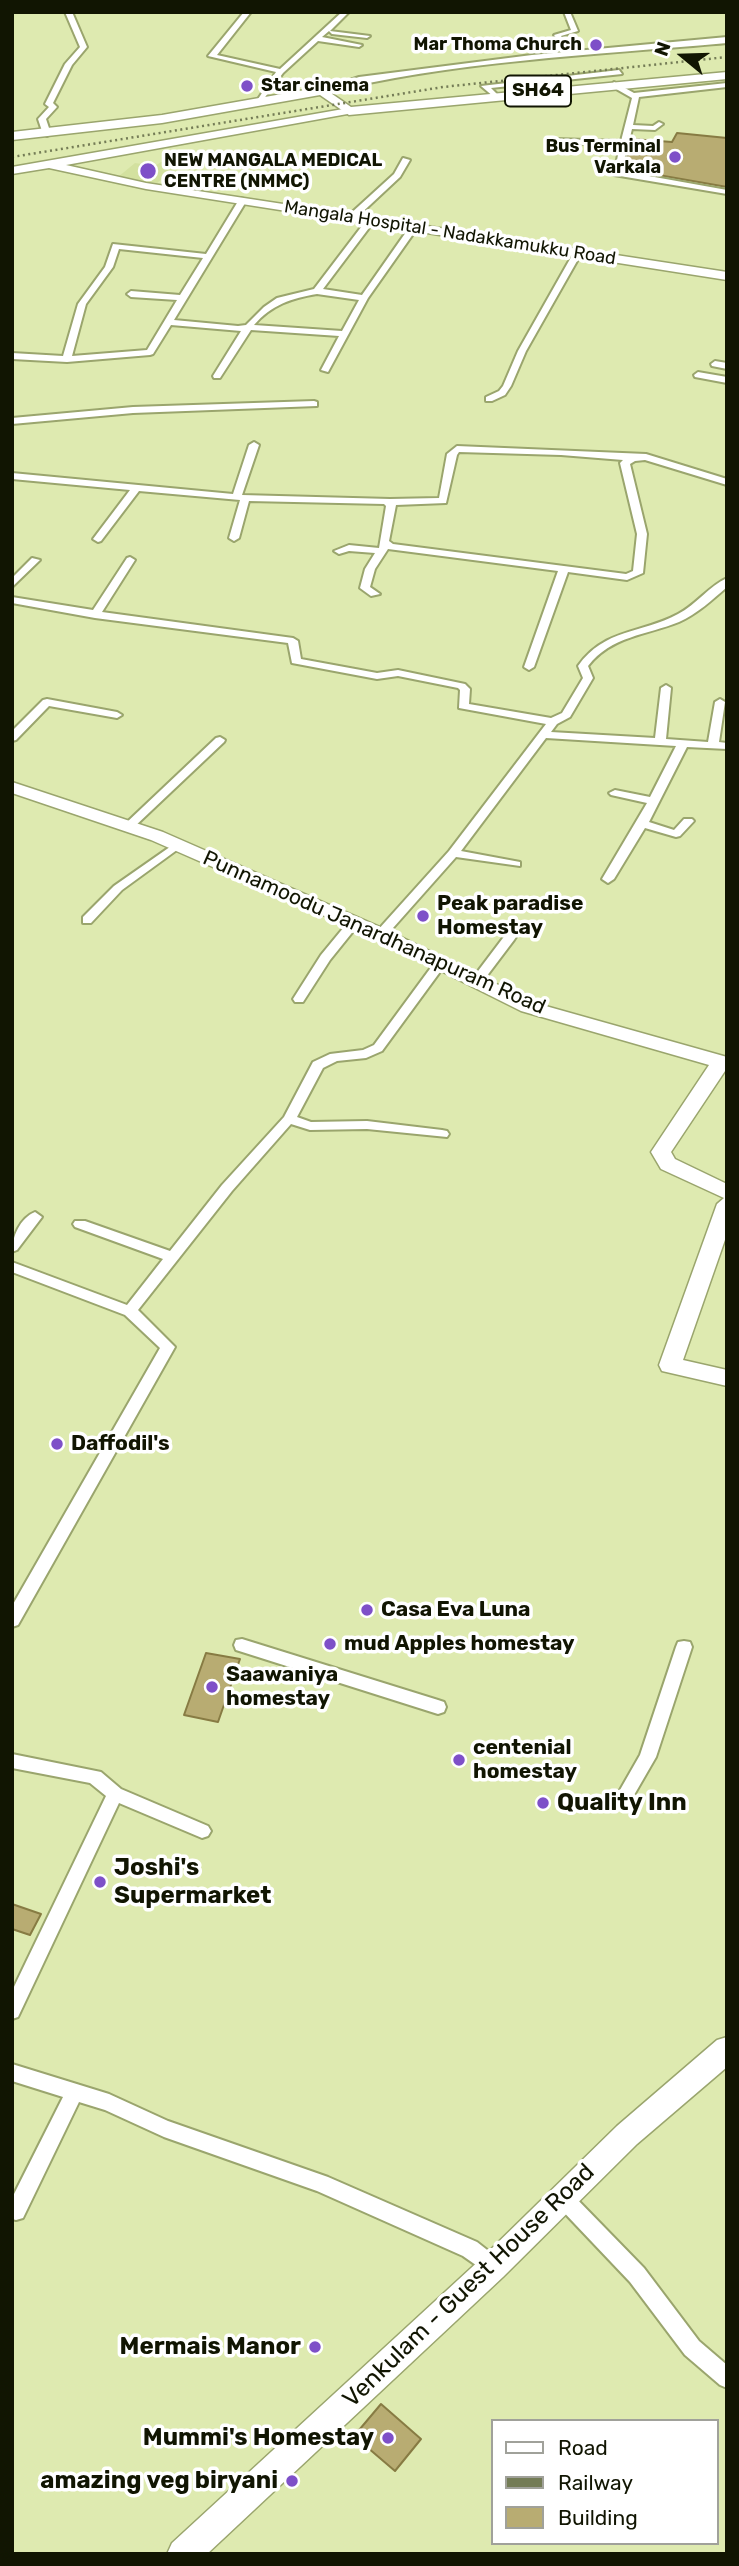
<!DOCTYPE html>
<style>
body{margin:0}
#map{position:relative;width:739px;height:2566px;overflow:hidden;background:#deeab0;font-family:Rubik,sans-serif}
canvas{display:block}
.frame{position:absolute;inset:0;border:14px solid #111502;pointer-events:none}
.legend{position:absolute;left:491px;top:2419px;width:228px;height:126px;box-sizing:border-box;background:#fff;border:2px solid #a0a19a;margin:0;padding:9px 12px;list-style:none;font-size:21px;color:#111502}
.legend li{display:flex;align-items:center;gap:14px;height:35px}
.legend b{width:35px;border:2px solid #a0a19a}
.north{position:absolute;left:648px;top:21px;width:70px;height:70px;-webkit-text-stroke:5px #fff;paint-order:stroke;rotate:289deg;font-size:19px;font-weight:700;line-height:28px;text-align:center;color:#111502}
.north::after{content:'';display:block;margin:auto;width:24px;height:32px;background:#111502;clip-path:polygon(50% 0,100% 100%,50% 72%,0 100%)}
</style>
<div id="map">
<canvas width="739" height="2566"></canvas>
<div class="frame"></div>
<ul class="legend">
<li><b style="height:9px;background:#fff"></b>Road</li>
<li><b style="height:9px;background:#747c56"></b>Railway</li>
<li><b style="height:19px;background:#b8ac72"></b>Building</li>
</ul>
<div class="north">N</div>
</div>
<script>
const g = document.querySelector('canvas').getContext('2d');
g.lineJoin = 'round';
function fill(path, color) { g.fillStyle = color; g.fill(path, 'evenodd'); }
function trace(path, color, width, dash) { g.strokeStyle = color; g.lineWidth = width; g.lineCap = dash ? 'butt' : 'round'; g.setLineDash(dash || []); g.stroke(path); }
function write(font, color, halo, rows, align = 'center') {
  g.font = font + ' Rubik,sans-serif'; g.lineWidth = 7; g.setLineDash([]); g.textBaseline = 'middle'; g.strokeStyle = halo; g.fillStyle = color; for (const [text, x, y, turn = 0] of rows) {
    g.save(); g.translate(x, y); g.rotate((+turn || 0) * Math.PI / 180); g.textAlign = isNaN(turn) ? turn : align; if (halo) g.strokeText(text, 0, 0); g.fillText(text, 0, 0); g.restore();
  }
}
fill(new Path2D(`
 M161,162l18,3 -22,18 -39,-6 17,-14 20,3z`), '#d3e19f');
const building = new Path2D(`
 M677,133l50,5v49l-103,-18 8,-30 40,3z
 M206,1653l34,6 -22,63 -34,-7z
 M12,1904l29,10 -11,21 -18,-6z
 M381,2404l40,35 -26,32 -41,-35z`);
fill(building, '#b8ac72');
trace(building, '#877b43', 2);
const minor = new Path2D(`
 M65,12h7l15,35 -15,18 -19,38 4,4 -11,12 5,15 -4,2 -4,-2 -5,-15 11,-12 -4,-3 20,-40 15,-17z
 M244,12h7l-34,43 63,14 62,-57h7l-19,19 40,5 -3,2 -35,-4 -3,-3 -7,6 40,8 -3,2 -41,-6 -35,32 -23,31 -4,-2 20,-30 -68,-16z
 M564,12h6l8,19 -17,5 13,18 -4,2 -16,-21 17,-5z
 M619,70l3,4 -131,14 7,7 -4,2 -13,-11z
 M614,82l20,11 93,-10v4l-88,10 -6,28 20,1 6,-4 4,2 -8,6 -23,-1 -3,12 2,2 -3,2 -7,26 106,19v4l-113,-19 6,-30 -69,-2 -1,-2 4,-2 67,2 11,-43 -21,-12z
 M403,158l7,2 -10,17 -45,42h-6v-4l45,-41z
 M240,198l7,2 -73,120 64,6 8,-1 18,-18 13,-9 37,-9 54,-71h3l4,2 -52,69 39,6 49,-70 7,2 -50,71 -40,74 -7,-2 18,-34 -88,-6 -31,48h-6l-1,-2 28,-45 -70,-6 -18,29 -3,1 -83,7 -55,-3v-6l51,3 15,-52 27,-37 8,-23 93,10zM119,249l84,9 -23,37 -49,-4 -4,3 4,3 46,3 -30,50 -75,6 14,-52 27,-37zM317,294l42,6 -17,31 -88,-6c17,-20 38,-27 63,-31z
 M574,252l7,2 -55,97 -15,35 -6,9 -13,6h-6v-4l13,-6 4,-5 15,-35z
 M715,361l12,2v6l-15,-3 -1,-2z
 M698,372l29,5v6l-32,-6 -1,-2z
 M314,401l3,1v4l-184,7 -121,11v-6l121,-11z
 M254,442l5,3 -17,50 148,4 49,-1 8,-44 10,-8 189,8 81,25v6l-82,-25 -10,1 -5,3 17,70 -4,39 -16,7 -59,-8 -34,95 -5,3 -5,-3 34,-96 -170,-22 -13,20 -5,18 10,7 -9,2 -11,-8 5,-19 10,-16 -26,-2 -10,3 -5,-3 15,-6 30,3 7,-42 -2,-2 -135,-3 -10,37 -5,3 -5,-3 11,-38 -101,-9 -38,50 -3,1 -5,-3 37,-49 -118,-11v-6l221,21 16,-49zM459,452l102,3 62,5 -3,3 17,71 -4,37 -7,3 -233,-30 -4,-3 7,-36 50,-2 11,-48z
 M130,557l5,3 -33,52 191,26 5,3 3,18 76,14 21,-3 67,14 5,5 -1,15 82,14 11,-5 21,-35 -5,-12c27,-38 63,-32 100,-52 18,-9 31,-28 49,-36v9c-15,13 -30,27 -48,35 -32,13 -68,14 -91,44l5,12 -23,39 -13,7 -6,8 104,6 6,-50 5,-3 5,3 -5,51 42,3 7,-40 5,-3 5,3 -6,40 8,1v6l-40,-2 -38,75 25,8 10,-11h8l2,2 -14,15 -4,1 -31,-9 -31,51 -6,4 -6,-4 45,-76 -36,-8 -2,-2 6,-3 35,7 26,-51 -130,-8 -85,113 59,11v4l-64,-9 -71,80h-8l-2,-3 2,-3 72,-80 97,-127 -87,-16 1,-18 -2,-2 -60,-12 -21,3 -85,-16 -4,-20 -193,-25 -83,-15v-6l81,13 34,-52z
 M32,558l8,2 -28,27v-9z
 M47,699l70,13 5,3 -5,3 -68,-12 -33,34 -4,1v-10l31,-31z
 M220,737l5,3 -1,2 -91,86h-8v-4l91,-86z
 M177,842l4,1v4l-59,43 -31,33h-8v-6l31,-31z
 M353,920l6,4 -29,36 -27,42h-8l-2,-3 28,-44 28,-34z
 M510,933l4,1 2,3 -2,3 -34,45h-8l-2,-3 2,-3 34,-45z
 M439,961l6,4 -63,86 -16,7 -29,3 -14,7 -26,49 14,5 56,-1 75,9 5,1 2,3 -2,3 -80,-8 -57,1 -19,-6 -59,67 -94,119 37,37 -157,278 -6,2v-21l148,-258 -35,-33 -113,-43v-10l115,43 36,-46 -88,-32 -2,-3 2,-3h10l85,30 52,-66 62,-68 29,-55 17,-8 33,-4 11,-5 61,-83z
 M35,1212l7,5 -25,33 -5,2c0,-15 8,-34 23,-40z
 M242,1639l196,61 6,2 2,5 -2,5 -6,2 -202,-64 -2,-5 2,-5z
 M684,1641l6,1 2,5 -36,110 -26,45 -6,2 -6,-2 -2,-5 24,-42 36,-108 2,-5z
 M12,1754l89,18 20,17 87,37 3,5 -3,5 -6,2 -83,-35 -101,214 -6,2v-28l94,-195 -16,-13 -78,-15z
 M12,2064l97,30 59,27 160,56 149,65 23,18 3,7 -3,7 -7,3 -30,-21 -146,-65 -153,-54 -59,-27 -26,-8 -56,116 -7,2 -4,-1v-21l51,-101 -51,-16z
 M563,2189l7,3 74,76 55,73 28,24v23l-7,-3 -35,-30 -55,-73 -74,-78 -3,-6 3,-6z`);
const tertiary = new Path2D(`
 M727,37v6c-131,12 -279,18 -405,51l-5,-3 42,-14 173,-22z`);
const secondary = new Path2D(`
 M349,108l6,3 -2,2 -287,52 80,18 581,89v8l-581,-91 -97,-21 -37,6v-7z
 M12,782l151,50 224,98 148,73 192,54v11l-56,84 4,7 52,25v50l-44,126 44,10v16l-65,-15 -3,-6 58,-161 7,-6 -63,-29 -10,-17 58,-87 -188,-54 -146,-73 -224,-98 -139,-47z
 M727,2037v30l-90,77 -134,133 -296,277h-40l5,-11 311,-286 134,-131 100,-86z`);
const primary = new Path2D(`
 M727,72v7l-378,36 -29,-20 -158,28 -150,17v-8l150,-17 160,-28 29,20z`);
trace(minor, '#9aa56d', 4);
trace(tertiary, '#9aa56d', 4);
trace(secondary, '#9aa56d', 3);
trace(primary, '#9aa56d', 3);
fill(minor, '#fff');
fill(tertiary, '#fff');
fill(secondary, '#fff');
fill(primary, '#fff');
trace(new Path2D(`
 M12,157l431,-70 284,-30`), '#747c56', 2.5, [2, 3.5]);
for (const [x, y, r, color] of [
 [596,45,7,"#7e50c8"],
 [247,86,7,"#7e50c8"],
 [675,157,7,"#7e50c8"],
 [148,171,9,"#7e50c8"],
 [423,916,7,"#7e50c8"],
 [57,1444,7,"#7e50c8"],
 [367,1610,7,"#7e50c8"],
 [330,1644,7,"#7e50c8"],
 [212,1687,7,"#7e50c8"],
 [459,1760,7,"#7e50c8"],
 [543,1803,7,"#7e50c8"],
 [100,1882,7,"#7e50c8"],
 [315,2347,7,"#7e50c8"],
 [388,2438,7,"#7e50c8"],
 [292,2481,7,"#7e50c8"]
]) { const dot = new Path2D(); dot.arc(x, y, r, 0, 2 * Math.PI); g.fillStyle = color; g.fill(dot); trace(dot, '#fff', 2.5); }
write('bold 18px', '#111502', '#fff', [
 ["Mar Thoma Church",582,45],
 ["Star cinema",261,86,"left"],
 ["Bus Terminal",661,147],
 ["Varkala",661,168],
 ["NEW MANGALA MEDICAL",164,161,"left"],
 ["CENTRE (NMMC)",164,182,"left"]
], 'right');
write('18px', '#111502', '#fff', [
 ["Mangala Hospital - Nadakkamukku Road",450,233,9]
]);
for (const [x, y, w] of [
 [538,91,66]
]) { const box = new Path2D(); box.roundRect(x - w / 2, y - 15.5, w, 31, 5); g.fillStyle = '#fff'; g.fill(box); trace(box, '#111502', 2); }
write('bold 19px', '#111502', null, [
 ["SH64",538,91]
]);
write('bold 21px', '#111502', '#fff', [
 ["Peak paradise",437,904],
 ["Homestay",437,928],
 ["Daffodil's",71,1444],
 ["Casa Eva Luna",381,1610],
 ["mud Apples homestay",344,1644],
 ["Saawaniya",226,1675],
 ["homestay",226,1699],
 ["centenial",473,1748],
 ["homestay",473,1772]
], 'left');
write('21px', '#111502', '#fff', [
 ["Punnamoodu Janardhanapuram Road",374,933,24]
]);
write('bold 24px', '#111502', '#fff', [
 ["Quality Inn",557,1803,"left"],
 ["Joshi's",114,1868,"left"],
 ["Supermarket",114,1896,"left"],
 ["Mermais Manor",301,2347],
 ["Mummi's Homestay",374,2438],
 ["amazing veg biryani",278,2481]
], 'right');
write('24px', '#111502', '#fff', [
 ["Venkulam - Guest House Road",469,2286,-44]
]);
</script>
